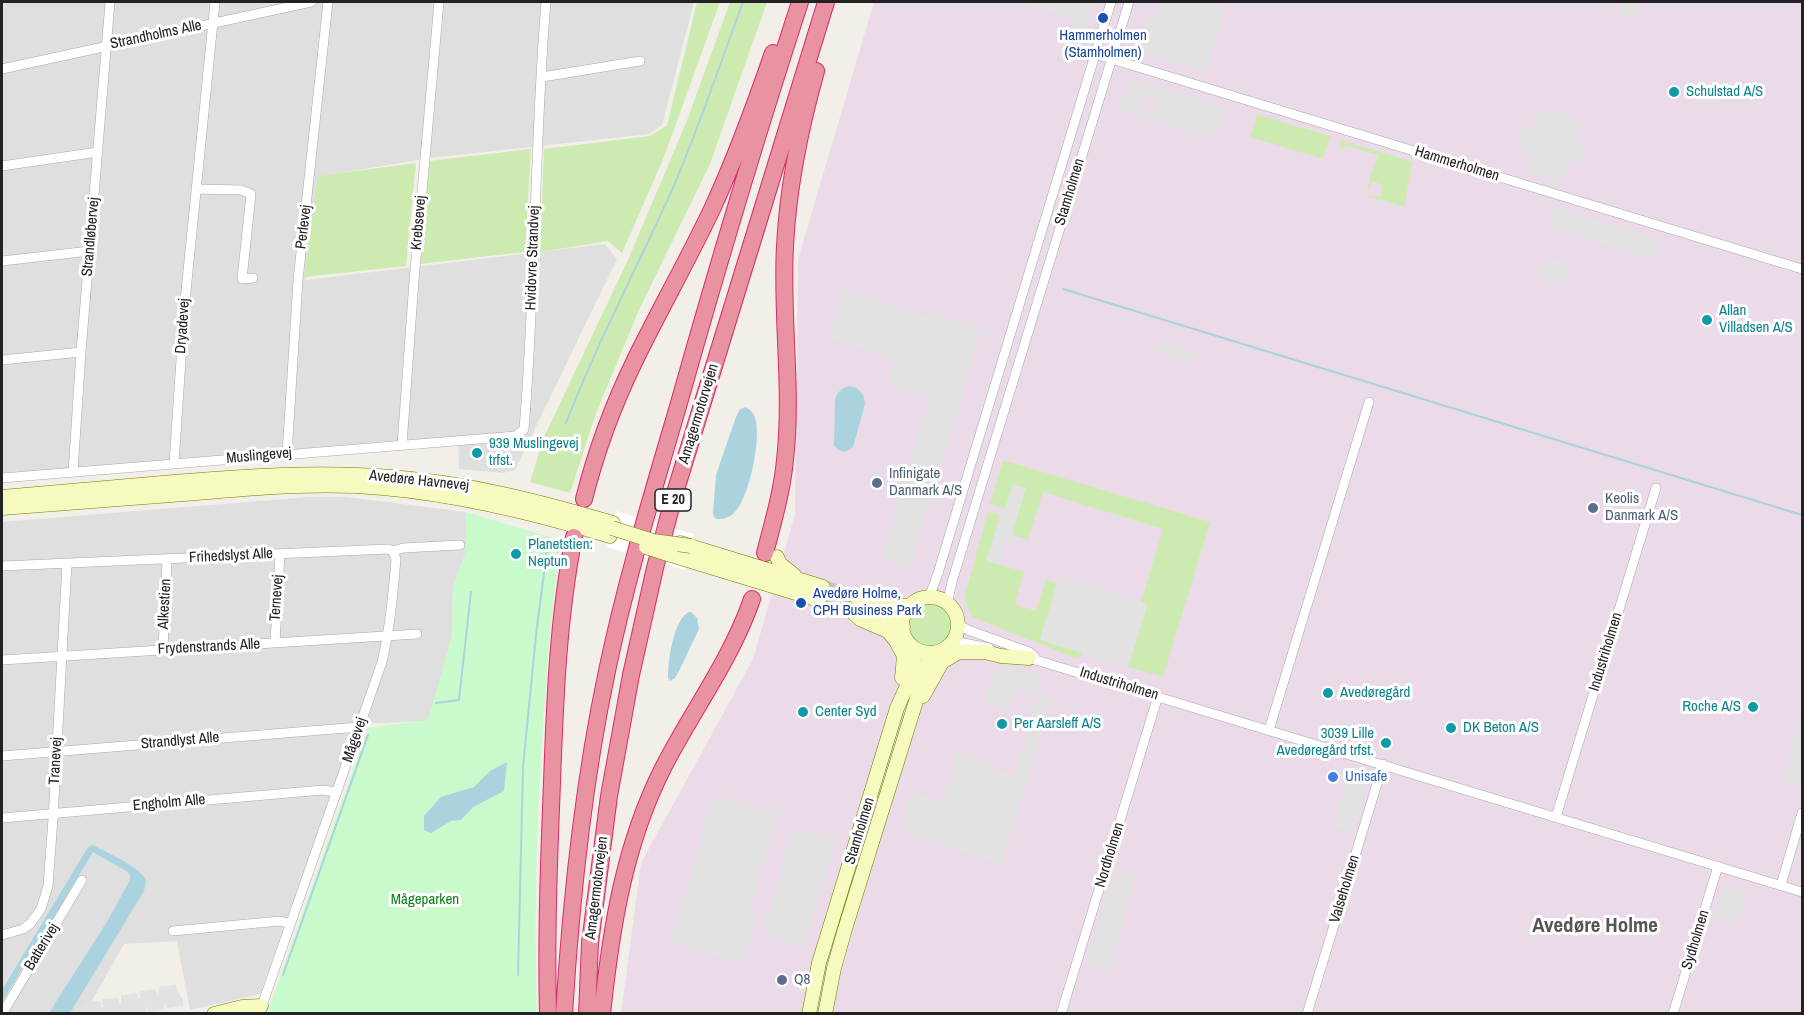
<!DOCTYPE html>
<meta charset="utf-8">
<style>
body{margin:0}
#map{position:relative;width:1804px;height:1015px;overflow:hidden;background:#f2efe9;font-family:"Archivo Narrow",sans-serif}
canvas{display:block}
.frame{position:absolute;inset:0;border:3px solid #222;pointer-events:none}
</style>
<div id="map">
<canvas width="1804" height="1015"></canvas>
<div class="frame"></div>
</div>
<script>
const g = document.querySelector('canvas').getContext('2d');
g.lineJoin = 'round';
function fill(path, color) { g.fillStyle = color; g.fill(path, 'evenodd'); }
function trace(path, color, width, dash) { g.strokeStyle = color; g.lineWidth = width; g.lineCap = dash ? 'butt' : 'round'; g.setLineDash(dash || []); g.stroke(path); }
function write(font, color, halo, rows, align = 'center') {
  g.font = font + ' "Archivo Narrow",sans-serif'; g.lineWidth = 6; g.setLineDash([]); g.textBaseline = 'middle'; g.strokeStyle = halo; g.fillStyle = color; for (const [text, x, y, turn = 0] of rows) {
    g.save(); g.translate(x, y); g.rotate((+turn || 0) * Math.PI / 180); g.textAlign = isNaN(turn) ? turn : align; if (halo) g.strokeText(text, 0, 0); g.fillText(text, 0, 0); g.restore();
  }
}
fill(new Path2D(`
 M2,2h692l-32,123 -13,9 -219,24 -108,18 -16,104 299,-36 12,15 -102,211 -12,3 -44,-4 -1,-32 -456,41z
 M309,497h37l120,15v40l-13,34 -1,51 -24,84 -72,3 -96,270 -70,16 -13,-69 -53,3 -39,69 -83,1v-492z`), '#e0dfdf');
fill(new Path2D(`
 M874,2h928v1011l-1181,1 20,-151 112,-204 42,-145 3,-255z`), '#ebdbe8');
fill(new Path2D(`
 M697,2h23l-56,155 -42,96 -14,-12 -68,11 4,-103 106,-13 17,-11z
 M730,2h37l-57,162 -72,148 -43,104 -25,77 -40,-11 14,-45 83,-175 59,-139z
 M1255,114l75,22 -7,23 -73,-22 7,-21 -3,-1z
 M1341,140l72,22c-5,15 -5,29 -9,45l-36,-11 3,-1 9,2 3,-12 -11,-4 -2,8 -3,-1 11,-33 -33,-10 -2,5 -4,-4z
 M531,149l-6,103 -106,12 10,-103z
 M416,163l-10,103 -102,11 14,-101z
 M1003,460l207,62 -47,155 -35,-10 19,-63 -6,-2 22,-73 -120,-37 -15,48 -16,-5 14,-47 -13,-3 -8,24 -15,-5z
 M988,512l12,3 -13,46 37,11 -9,32 21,7 10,-31 11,3 -17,57 43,12 -5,7 -106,-42 -8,-18z
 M908 625a22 22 0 1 1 44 0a22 22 0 1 1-44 0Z`), '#cdebb0');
fill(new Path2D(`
 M466,512l94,28c-18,157 -28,316 -23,473l-270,1 101,-286 60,-8 24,-83 1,-51 13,-34z`), '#c8facc');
fill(new Path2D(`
 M1030,2h64l-10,34 -13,-4 4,-13 -46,-15z
 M1164,2h38l23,6 -19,64 -67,-20 12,-40 9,2z
 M1621,2h20l-5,17 -19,-5z
 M1128,78l98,29 -9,32 -66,-20 5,-18 -32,-9z
 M1127,96l11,2 5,3 3,5 1,12 -32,-10 3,-5z
 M1541,108l41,12 -6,19 10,4 -7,23 -12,-3 -6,19 -36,-11 6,-19 -14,-5 7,-24 11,4z
 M1554,207l106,32 -6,20 -106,-32z
 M1556,260l11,3 3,6 -4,15 -25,-8 4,-12z
 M843,291l84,26 11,-3 44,14 -72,239 -29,-8 48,-161 -41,-13 7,-26 -66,-21z
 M1160,343l33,10 -3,8 -33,-10z
 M1013,484l13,4 -17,55 -4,-1 -6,22 -13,-3 14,-45 5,-7z
 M1059,576l89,28 -20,63 -88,-27z
 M1000,664l42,10 -4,21 13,4 -49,165 -102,-31 12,-40 31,9 14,-49 37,11 -1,5 21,6 24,-80 -22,-5 -7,20 -25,-8 10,-32 5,2z
 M1802,713v72l-19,-5z
 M1347,782l19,5 -13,45 -19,-6z
 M714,794l64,19 -29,97 9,3 -16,51 -72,-21z
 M794,827l43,13 -33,107 -42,-13z
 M1115,869l21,7 -27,93 -16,-4v-2l-6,-2z
 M1722,886l23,6 -10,32 -22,-6z
 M176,985l1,5 6,10v6l-17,2 -1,-6 -1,1v7l-16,2 -2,-5v6h-18v-2l-1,2h-48l6,-11 15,-1 1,7 2,-1 -1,-8 17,-1v5h2v-8l16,-2 1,6 2,-1v-7l16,-2 1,5 1,1 1,-8z`), '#e2e2e2');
fill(new Path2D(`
 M849,386c11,2 15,7 16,18l-12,43c-7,6 -13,6 -19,-1l1,-47c3,-8 7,-11 14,-13z
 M746,407c4,3 8,6 9,11 7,19 -6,81 -21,95 -6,5 -10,6 -17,6l-3,-2 -1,-4 3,-38 20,-58 4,-8z
 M689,612h2l6,6 2,11 -19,40 -5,9 -5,3 -2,-3c0,-17 5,-58 21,-66z
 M507,762l-3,29 -31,16 -12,13 -10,1 -20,12 -7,-3v-14l17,-19 33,-10 16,-16z
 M93,845c14,8 42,19 51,32 3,4 1,9 0,14l-74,122h-21l59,-93 22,-40v-4l-2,-4 -35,-20 -91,150v-12l86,-143z`), '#aad3df');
fill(new Path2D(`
 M616,511l78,23 -9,36 -78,-23z`), '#fff');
trace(new Path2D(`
 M1063,289l739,226
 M566,423c31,-80 71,-155 106,-233 27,-62 48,-126 71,-188
 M436,703l23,-3 12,-108
 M283,975l85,-240
 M518,975l5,-208 13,-132 11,-86`), '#aad3df', 2);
trace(new Path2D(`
 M823,587l33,10
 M819,600l30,9`), '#c8c6c1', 14, [14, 7]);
const street = new Path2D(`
 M1095,54l707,215
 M2,69l309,-67
 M542,77l98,-16
 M2,166l96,-14
 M196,189l45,1 10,4 -9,85 11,-1
 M2,261l88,-10
 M2,360l79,-8
 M402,445l12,-164 25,-279
 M287,454l11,-174 30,-278
 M174,463l11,-162 30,-299
 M73,472l8,-120 29,-350
 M2,478l514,-42 8,-7c12,-142 10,-285 22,-427
 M2,566l386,-17 5,2 10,-3 57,-3
 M929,598l9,-25 173,-571
 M947,604l5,-22 24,-79 153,-501
 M958,624l10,6 61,22 5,4
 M953,641l36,7
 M275,643l5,-89
 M163,649l4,-90
 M1026,657l776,235
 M2,660l415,-26
 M1269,730l100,-328
 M2,756l357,-29
 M1556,817l100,-329
 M2,818l321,-28 14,2
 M1781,885l21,-72
 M173,931l107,-10 10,3
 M2,935l21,-6 7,-5 11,-15 7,-23 5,-67 14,-256
 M2,1014l80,-134
 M259,1014l123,-352c8,-34 11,-68 14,-103l-3,-8
 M1061,1014l97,-318
 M1307,1014l76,-250
 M1673,1014l45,-148`);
const secondary = new Path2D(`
 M2,497c57,-5 114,-10 172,-15 72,-6 144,-11 217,-5 77,6 148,24 222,46
 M2,508c65,-5 130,-10 195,-15 61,-5 124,-11 186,-5 78,7 152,25 227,48
 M680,543l143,44
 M671,555l148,45
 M777,557l3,7 14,11
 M856,597c21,7 33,12 56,8
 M902 625a28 28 0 1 1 56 0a28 28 0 1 1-56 0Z
 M849,609l11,10 28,12 8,10 8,15 -2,22
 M868,614l28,8 7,5
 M923,696l19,-34 17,-10h26l16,4 28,2
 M214,1014l28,-7 19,-1
 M809,1014l10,-51 78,-255 9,-20 11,-38
 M825,1014l9,-46 11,-39 86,-276`);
const highway = new Path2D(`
 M584,499c12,-48 30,-96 52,-141 25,-51 53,-100 77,-151 23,-50 42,-102 60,-154
 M765,553c8,-31 17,-61 20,-93 8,-71 -4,-143 0,-214 3,-60 15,-118 31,-175
 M548,1014c-2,-78 1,-155 4,-232 3,-82 6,-165 22,-245
 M564,1014c7,-115 19,-230 43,-343 19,-91 46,-179 72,-268 38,-135 78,-269 121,-401
 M587,1014l3,-71 19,-147 22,-121 24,-107 19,-72 152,-494
 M602,1014c9,-85 22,-169 61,-246 29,-57 68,-108 89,-169`);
trace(street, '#a9a9a9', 10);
trace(secondary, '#707d05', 15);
trace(highway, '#dc2a67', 18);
trace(street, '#fff', 9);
trace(secondary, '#f7fabf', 14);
trace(highway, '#e892a2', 16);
const secondaryBridge = new Path2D(`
 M612,528l41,13 38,5
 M646,547l25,8`);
trace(secondaryBridge, '#707d05', 15, []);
trace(secondaryBridge, '#f7fabf', 14);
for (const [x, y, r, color] of [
 [1103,18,6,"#1a4fb4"],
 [1674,92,6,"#0f9aa8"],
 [1707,320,6,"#0f9aa8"],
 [477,453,6,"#0f9aa8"],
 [877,483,6,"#5c6f8a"],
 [1593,508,6,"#5c6f8a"],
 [516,554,6,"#0f9aa8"],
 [801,603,6,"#1a4fb4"],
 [1328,693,6,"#0f9aa8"],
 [1753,707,6,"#0f9aa8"],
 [803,712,6,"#0f9aa8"],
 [1002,724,6,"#0f9aa8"],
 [1451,728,6,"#0f9aa8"],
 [1386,743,6,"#0f9aa8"],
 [1333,777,6,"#3f7fe0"],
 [782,980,6,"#5c6f8a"]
]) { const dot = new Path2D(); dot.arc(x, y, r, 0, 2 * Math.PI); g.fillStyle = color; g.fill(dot); trace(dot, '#fff', 2); }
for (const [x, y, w] of [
 [673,500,36]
]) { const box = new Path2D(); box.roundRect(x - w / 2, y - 11, w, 22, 4.5); g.fillStyle = '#fff'; g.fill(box); trace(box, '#222', 1.5); }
write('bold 14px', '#222', null, [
 ["E 20",673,500]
]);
write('15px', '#222', '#fff', [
 ["Strandholms Alle",156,35,-12],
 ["Hammerholmen",1457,164,17],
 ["Stamholmen",1070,192,-73],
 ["Krebsevej",419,223,-85],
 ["Perlevej",304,227,-83],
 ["Strandløbervej",91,237,-85],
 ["Hvidovre Strandvej",533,258,-88],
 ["Dryadevej",183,326,-86],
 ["Amagermotorvejen",699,414,-73],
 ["Muslingevej",259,456,-5],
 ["Avedøre Havnevej",419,481,6],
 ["Frihedslyst Alle",231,556,-3],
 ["Ternevej",277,598,-86],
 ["Alkestien",165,604,-87],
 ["Frydenstrands Alle",209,647,-3],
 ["Industriholmen",1606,652,-73],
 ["Industriholmen",1119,684,17],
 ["Mågevej",355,740,-71],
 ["Strandlyst Alle",180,741,-5],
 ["Tranevej",56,761,-87],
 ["Engholm Alle",169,803,-5],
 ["Stamholmen",860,831,-73],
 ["Nordholmen",1110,855,-73],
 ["Amagermotorvejen",597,888,-83],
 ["Valseholmen",1345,889,-73],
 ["Sydholmen",1696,940,-73],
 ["Batterivej",42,947,-59]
]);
write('15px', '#164399', '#fff', [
 ["Hammerholmen",1103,36],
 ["(Stamholmen)",1103,53],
 ["Avedøre Holme,",813,594,"left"],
 ["CPH Business Park",813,611,"left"]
]);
write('15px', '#0d838f', '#fff', [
 ["Schulstad A/S",1686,92],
 ["Allan",1719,311],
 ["Villadsen A/S",1719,328],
 ["939 Muslingevej",489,444],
 ["trfst.",489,461],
 ["Planetstien:",528,545],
 ["Neptun",528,562],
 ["Avedøregård",1340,693],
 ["Roche A/S",1741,707,"right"],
 ["Center Syd",815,712],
 ["Per Aarsleff A/S",1014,724],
 ["DK Beton A/S",1463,728],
 ["3039 Lille",1374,734,"right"],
 ["Avedøregård trfst.",1374,751,"right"]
], 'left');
write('15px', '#4e5e75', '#fff', [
 ["Infinigate",889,474],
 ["Danmark A/S",889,491],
 ["Keolis",1605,499],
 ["Danmark A/S",1605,516],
 ["Q8",794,980]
], 'left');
write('15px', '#366cbe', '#fff', [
 ["Unisafe",1345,777]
], 'left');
write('15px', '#0c8416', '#fff', [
 ["Mågeparken",425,900]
]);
write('bold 21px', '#555', '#fff', [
 ["Avedøre Holme",1595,926]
]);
</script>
